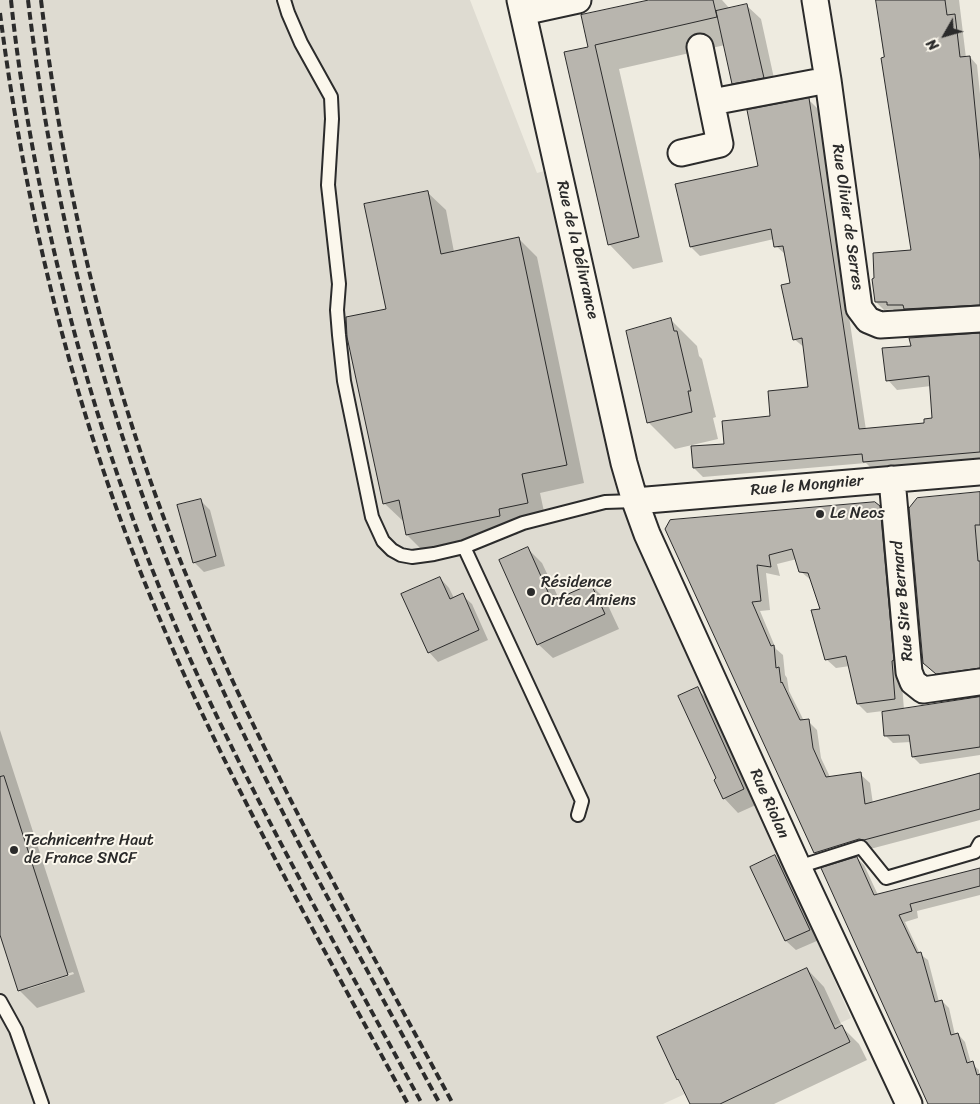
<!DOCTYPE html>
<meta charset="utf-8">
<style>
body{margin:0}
#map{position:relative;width:980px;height:1104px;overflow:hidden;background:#eeebe0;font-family:Sriracha,sans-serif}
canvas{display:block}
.north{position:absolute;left:920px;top:10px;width:50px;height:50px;-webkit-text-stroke:4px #fbf7ec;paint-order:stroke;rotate:232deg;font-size:14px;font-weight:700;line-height:20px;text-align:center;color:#2b2b2b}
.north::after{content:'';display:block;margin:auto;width:18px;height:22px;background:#2b2b2b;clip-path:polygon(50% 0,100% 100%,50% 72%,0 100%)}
</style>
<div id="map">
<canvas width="980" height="1104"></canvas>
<div class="north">N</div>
</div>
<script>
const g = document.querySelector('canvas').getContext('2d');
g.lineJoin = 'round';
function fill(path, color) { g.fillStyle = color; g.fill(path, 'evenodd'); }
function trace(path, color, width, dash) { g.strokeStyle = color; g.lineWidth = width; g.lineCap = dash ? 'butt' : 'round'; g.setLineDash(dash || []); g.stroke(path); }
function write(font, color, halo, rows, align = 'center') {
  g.font = font + ' Sriracha,sans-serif'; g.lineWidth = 4; g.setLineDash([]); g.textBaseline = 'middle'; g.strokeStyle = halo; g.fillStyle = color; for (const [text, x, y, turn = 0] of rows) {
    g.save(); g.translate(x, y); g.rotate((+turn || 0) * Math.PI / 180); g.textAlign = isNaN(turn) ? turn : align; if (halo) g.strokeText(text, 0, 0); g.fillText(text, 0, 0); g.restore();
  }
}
fill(new Path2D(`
 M0,0h470l67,173 15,-4 69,325 230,524 -188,86h-663z`), '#dedbd1');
fill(new Path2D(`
 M654,0h68l8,9 16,-4 15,14 16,73 -30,5 -14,-14 -8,-38 -106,24 44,193 -30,7 -24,-25 -19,-196z
 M878,0h81l7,58 4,-1 7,8 3,29v218l-84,1 -3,-4 -9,1 -8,-8 -3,-22 39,-29z
 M809,100l9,9 48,321 59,-6 9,-4 -3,-34 -34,4 -9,-10 24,-33 68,-12v126l-106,10 -8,-8 -163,14 -9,-9 31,-23 46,-27 38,-29 -4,-41 -11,-9 -2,-55 -6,-29 -10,-9 -2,-7 -74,17 -9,-9 -14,-62 83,-18z
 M427,192l19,18 8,42 65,-13 18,18 47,226 -44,10 6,28 -30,6 2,7 -93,19 -18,-18 -3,-14h-1l-19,-18 3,-193z
 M671,320l26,26 2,10 3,3 14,58 -3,1 5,21 -43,10 -27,-27z
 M980,493v182l-35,5 -14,-10z
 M200,500l10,10 15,56 -21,6 -10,-10z
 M879,507l10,10 15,193 76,-12v57l-60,9 -7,-7 -2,-15 -18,1 -7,-7 -3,-25 -16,2 -9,-9 -8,-38 -14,2 -10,-9 -5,-49 -9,-29 -12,-10 -3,-12 -20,5 3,12 -14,-3 4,37 -10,1 16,38 7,6 2,20 2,3 2,13 15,30h4l9,9 4,28 9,19 30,-3 10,9 3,21 107,-29v45l-106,28h-6l-43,14 -10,-9 -149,-324z
 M528,549l14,14 17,36 32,-14 14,14 14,30 -66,29 -15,-14z
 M440,578l9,10 5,10 8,-3 10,9 16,36 -50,22 -9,-10z
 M697,689l15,14 46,101 -20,9 -14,-15 -7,-19z
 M0,730l85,262 -48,16 -18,-18 -19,-59zM73,972l1,2 -46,15v-3z
 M775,857l10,9 34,74 -23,10 -10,-9 -34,-74z
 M857,858l7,7 14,30 102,-26v26l-63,16 1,7 -13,4 15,32 8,6 11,42 3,-1 7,7 6,27 3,-1 7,8 6,21 8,7 1,34h-50z
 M807,969l17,18 19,41 16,16 8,16 -93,44h-83z`), '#0003');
const building = new Path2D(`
 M649,0h64l4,17 -122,28 44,192 -31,8 -44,-193 24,-5 -7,-32z
 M876,0h69l2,15 8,-1 5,43 10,-1 10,104v145l-76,4 -1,-4h-16v-3h-12l-3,-23 2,-1 -1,-25 38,-3 -30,-192 3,-1z
 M747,4l17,74 -32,6 -16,-73z
 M809,98l50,331 65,-6v-4l8,-1 -3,-42 -43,5 -4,-33 29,-2 -2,-8 71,-5v119l-117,10 -1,-8 -169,14 -2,-22 33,-2 -2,-23 48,-5 -2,-25 40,-4 -6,-49 -9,2 -12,-55 9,-2 -7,-37 -9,1 -3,-18 -81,18 -15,-63 83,-18 -11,-56z
 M428,191l13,63 78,-17 48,228 -45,9 6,29 -29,6 1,7 -94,19 -7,-35 -16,4 -36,-167 -1,-20 40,-8 -22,-105z
 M671,318l3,13h3l14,60h-3l4,21 -45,11 -21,-92z
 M980,492v33h-5l3,36h2v107l-44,6 -13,-11 -14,-155 8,-10z
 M201,499l15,57 -23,7 -16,-58z
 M875,502l5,4 14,154 -2,1 3,38 -38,5 -11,-48 -21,4 -14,-50 9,-1 -12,-36 -9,-1 -7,-23 -23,6 2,12 -14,-2 4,36 -9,1 19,44 3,-1 2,23 3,-1 2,16 1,-1 18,38 9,-1 4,29 13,29 35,-5 4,32 115,-31v36l-116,31 -5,-1 -45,14 -149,-324 5,-9z
 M528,547l24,54 39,-17 14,30 -68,31 -38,-85z
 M440,577l10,22 13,-6 16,37 -51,23 -27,-59z
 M698,687l46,102 -21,10 -9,-19 2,-2 -38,-82z
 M980,697v50l-68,10 -3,-22 -25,1 -2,-24z
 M4,776l64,199 -50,16 -18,-56v-158z
 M775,855l35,75 -25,11 -35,-74z
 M857,857l17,38 106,-27v18l-70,18 2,7 -13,4 18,38 4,-1 14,50 7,-2 9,35 7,-2 9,30 6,-2 4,14 3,-1v30h-52l-107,-236z
 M807,968l28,61 7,-4 8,17 -130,62h-30l-12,-25 -1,1 -20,-43z`);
fill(building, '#b8b5ae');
trace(building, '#2b2b2b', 1);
const lane = new Path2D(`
 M284,0l4,13 13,30 30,54 1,22 -4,66 11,99 -2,26 2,25 5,46 28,136 11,24 9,9 9,5 11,2 22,-3 30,-7
 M578,815l4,-14 -118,-254 59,-24 82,-21 30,-1
 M798,867l63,-20 25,31 89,-26 5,-9
 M0,1001l16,29 26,74`);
const street = new Path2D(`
 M520,0l104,463 11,38 12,33 151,333 111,237
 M815,0l13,80 31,228 9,12 12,5 100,-6
 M523,12l55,-12
 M712,102l116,-22
 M681,153l39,-9 -20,-97
 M892,479l17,193 4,10 10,8 57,-8
 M635,501l345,-29`);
trace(lane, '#2b2b2b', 16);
trace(street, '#2b2b2b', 29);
trace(lane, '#fbf7ec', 12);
trace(street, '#fbf7ec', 25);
trace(new Path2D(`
 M11,0c7,69 19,138 33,206 32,150 77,297 139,437 70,158 157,309 239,461
 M28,0c22,182 63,361 128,532 75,200 183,385 284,572
 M41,0c24,198 70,392 146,577 75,182 173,354 266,527
 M0,13c26,203 75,403 154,592 71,172 166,336 254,499`), '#2b2b2b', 4, [8, 4]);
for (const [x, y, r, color] of [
 [820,514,5,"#2b2b2b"],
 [531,592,5,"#2b2b2b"],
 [14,850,5,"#2b2b2b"]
]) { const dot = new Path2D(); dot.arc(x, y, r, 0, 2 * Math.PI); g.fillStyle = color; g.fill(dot); trace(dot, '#fbf7ec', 2); }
write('16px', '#2b2b2b', '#fbf7ec', [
 ["Rue Olivier de Serres",847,217,82],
 ["Rue de la Délivrance",577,250,77],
 ["Rue le Mongnier",807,486,-5],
 ["Rue Sire Bernard",903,601,-95],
 ["Rue Riolan",769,804,66]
]);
write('16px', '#2b2b2b', '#fbf7ec', [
 ["Le Neos",830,514],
 ["Résidence",541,583],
 ["Orfea Amiens",541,601],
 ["Technicentre Haut",24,841],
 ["de France SNCF",24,859]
], 'left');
</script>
